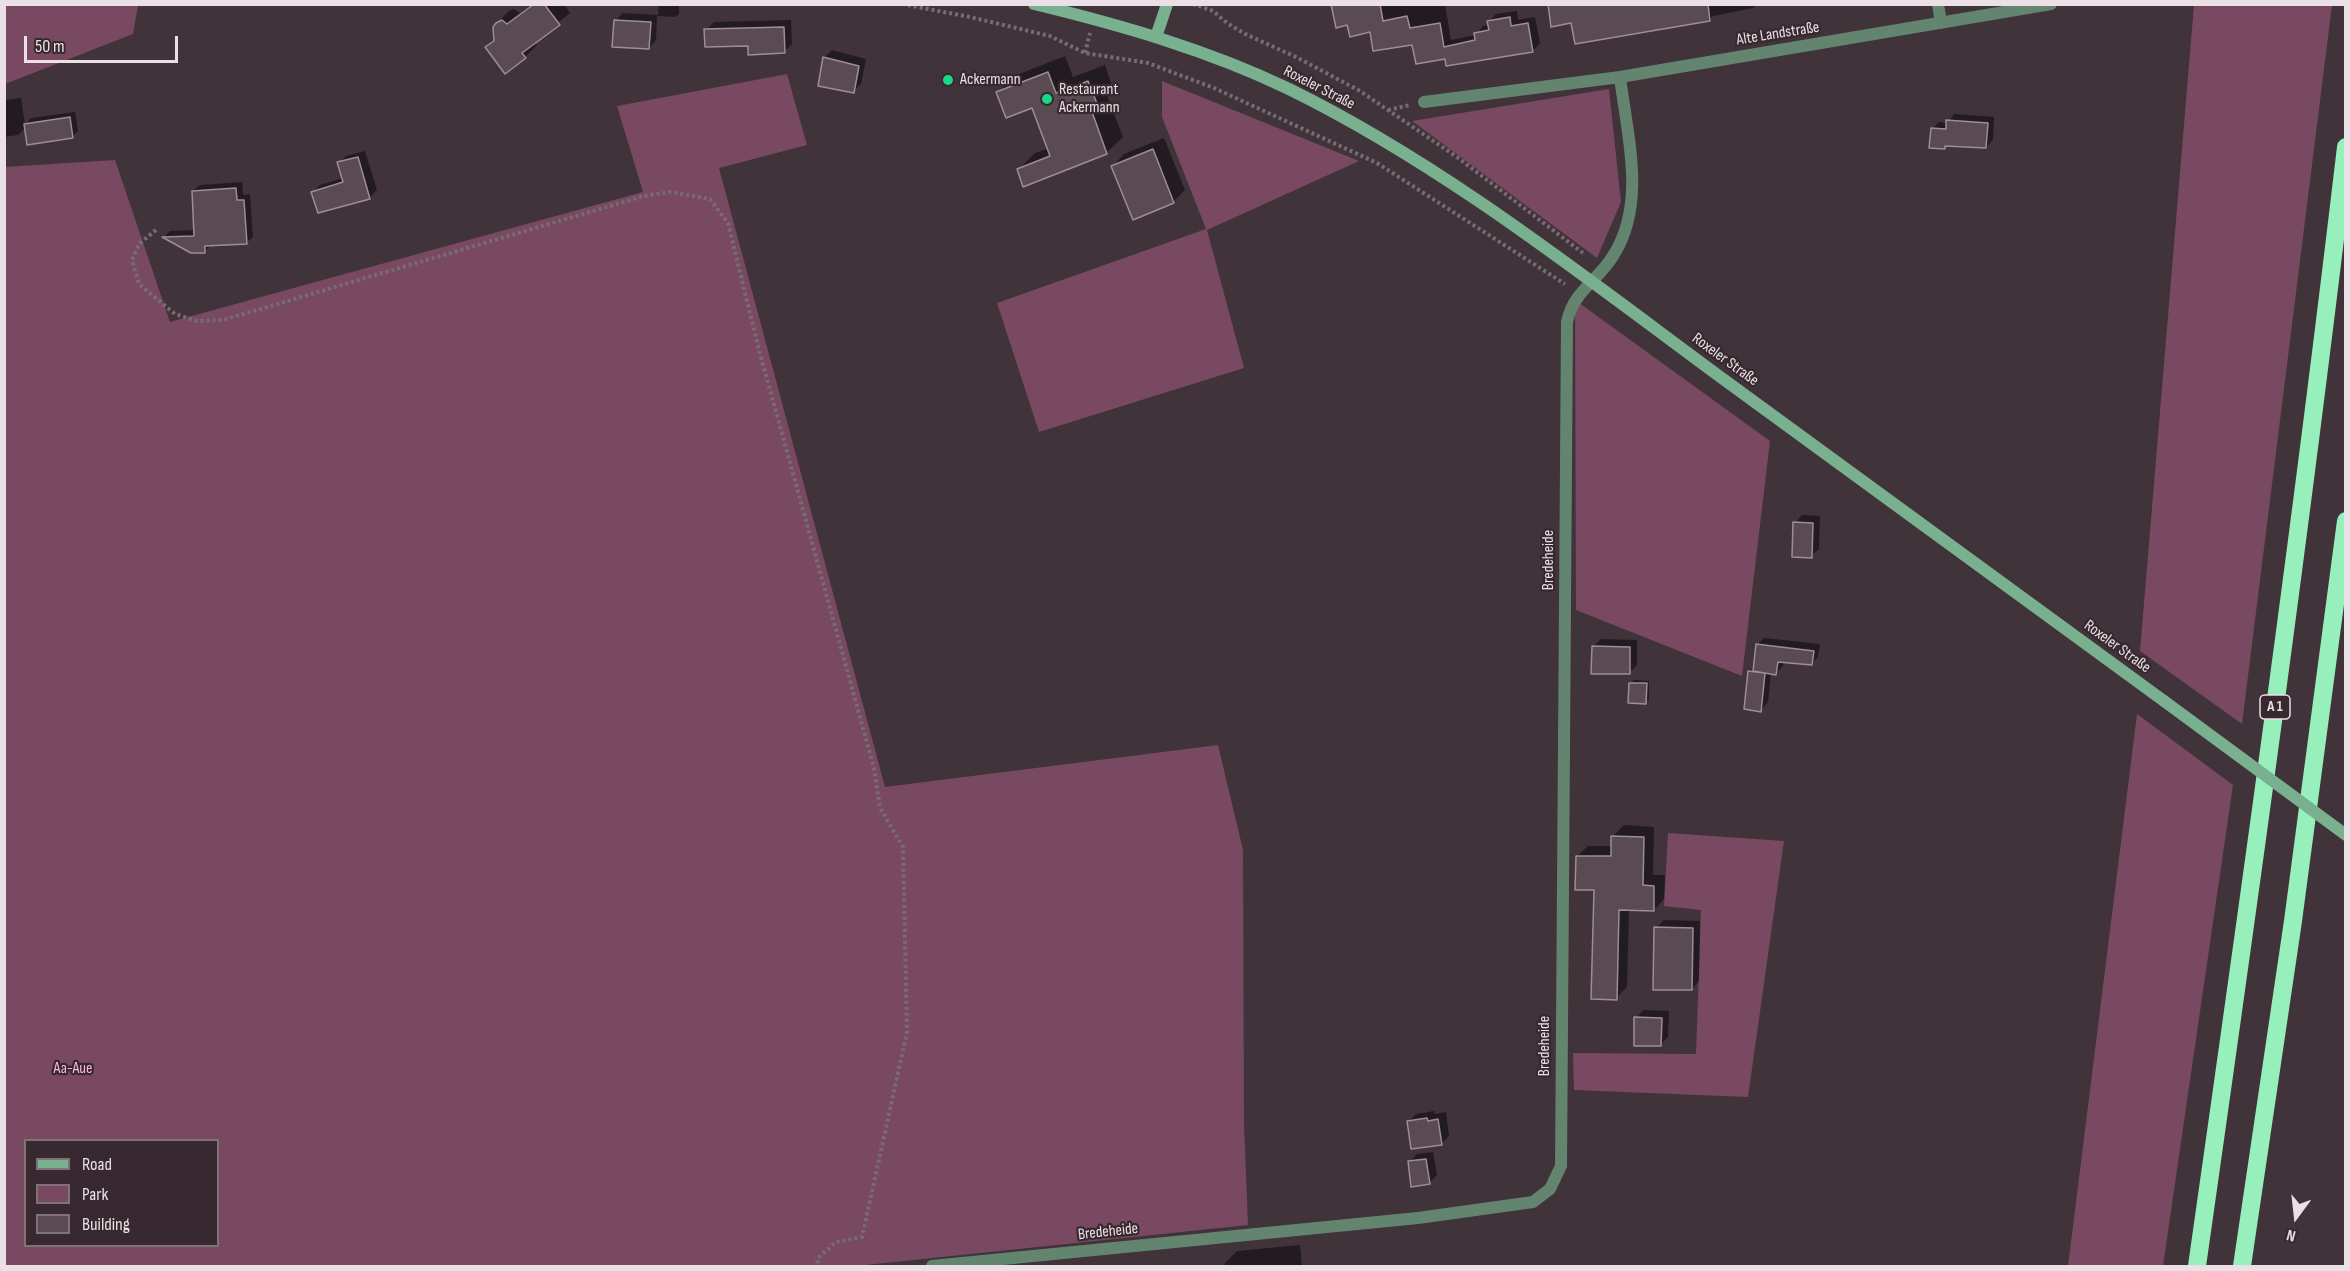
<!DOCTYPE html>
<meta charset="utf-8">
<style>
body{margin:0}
#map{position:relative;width:2350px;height:1271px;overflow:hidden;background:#41333a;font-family:"Sofia Sans Condensed",sans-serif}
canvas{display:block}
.frame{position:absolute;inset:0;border:6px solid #eae0e5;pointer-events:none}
.legend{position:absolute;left:24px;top:1139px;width:195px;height:108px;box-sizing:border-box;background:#37292f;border:2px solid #7f7278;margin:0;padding:8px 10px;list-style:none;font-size:18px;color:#eae0e5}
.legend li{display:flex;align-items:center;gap:12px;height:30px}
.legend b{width:30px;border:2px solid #7f7278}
.north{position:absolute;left:2266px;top:1187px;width:60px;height:60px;-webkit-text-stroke:4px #37292f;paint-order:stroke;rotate:195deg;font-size:16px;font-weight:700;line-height:24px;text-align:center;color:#eae0e5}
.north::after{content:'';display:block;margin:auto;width:21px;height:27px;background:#eae0e5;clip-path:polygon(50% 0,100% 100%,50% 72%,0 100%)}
.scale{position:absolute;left:24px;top:36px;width:154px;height:27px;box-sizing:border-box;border:3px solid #eae0e5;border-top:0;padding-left:8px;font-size:18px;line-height:21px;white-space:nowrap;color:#eae0e5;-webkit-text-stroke:4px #37292f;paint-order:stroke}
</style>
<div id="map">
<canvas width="2350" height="1271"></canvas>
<div class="frame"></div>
<ul class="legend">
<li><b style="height:8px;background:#79b08f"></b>Road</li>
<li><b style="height:16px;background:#784961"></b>Park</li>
<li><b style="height:16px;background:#5a4a52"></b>Building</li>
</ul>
<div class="north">N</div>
<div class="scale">50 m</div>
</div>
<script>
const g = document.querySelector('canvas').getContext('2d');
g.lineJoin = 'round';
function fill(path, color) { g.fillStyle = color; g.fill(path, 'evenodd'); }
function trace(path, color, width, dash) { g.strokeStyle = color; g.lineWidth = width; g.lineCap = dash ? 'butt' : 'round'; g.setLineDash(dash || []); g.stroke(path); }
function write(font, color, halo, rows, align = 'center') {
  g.font = font + ' "Sofia Sans Condensed",sans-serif'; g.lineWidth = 4.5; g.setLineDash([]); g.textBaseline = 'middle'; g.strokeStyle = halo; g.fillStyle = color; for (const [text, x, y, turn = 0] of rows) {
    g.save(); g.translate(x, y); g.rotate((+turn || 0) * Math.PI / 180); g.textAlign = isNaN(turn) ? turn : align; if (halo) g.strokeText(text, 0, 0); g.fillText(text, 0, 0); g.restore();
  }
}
fill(new Path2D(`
 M5,4h133v1l-5,29 -128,50z
 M2194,5h138l-90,719 -102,-73z
 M787,74l20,71 -88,23 166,619 333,-42 25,105 1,274 4,101 -392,41h-851v-1099l110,-7 55,162 473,-130 -26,-86zM26,1140h192v106h-192z
 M1162,81l197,80 -152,69 37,138 -205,64 -42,-129 209,-74 -44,-112z
 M1609,89l12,113 -24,56 -185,-137z
 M1575,300l195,141 -28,235 -166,-66z
 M2137,714l96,71 -70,481h-95z
 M1668,833l116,8 -36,256 -174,-7 -1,-37 123,1 5,-144 -37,-4z`), '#784961');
fill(new Path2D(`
 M532,4h32l6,9 -36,29 3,3 -12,12 -38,-10 8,-7 2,-17 12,-12 5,-2 6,4z
 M659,4h20v10l-4,3 -18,-1 -1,24 -7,8 -34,-27 8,-8 35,2z
 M1333,4h112l6,36 25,-5 7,-9 7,-1 -1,-3 7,-8 21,-3 1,9 17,-3 5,26 -7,8 -87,6 -32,-14 -66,-19z
 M1549,4h208l-4,4 -40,8 -3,3 -138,1z
 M791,20l1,24 -8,8 -35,-8 -43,-14 8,-8z
 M832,50l34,9 -5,25 -8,7 -28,-34z
 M1065,56l8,21 32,-12 8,24 -6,6 16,42 -17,16 -88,17 17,-17 14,-5 -16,-42 -35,-14 16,-16z
 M21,98l4,27 6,-7 44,-6 3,19 -6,6 -46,-10 -8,8 -14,2v-37z
 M1954,114l40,3 -1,23 -7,7 -39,-2 -3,3 -12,-19 7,-7 9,1z
 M1164,138l21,52 -12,12 -39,16 -21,-52 11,-12z
 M365,151l12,39 -7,7 -51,14 -6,-19 7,-7 23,-7 -4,-15 7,-7z
 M242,182l1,13 7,-1 3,43 -7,6 -34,1 -7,7 -14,1 -27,-15 6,-6 25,-1 -2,-39 7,-6z
 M1802,515l18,1 -1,33 -8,7 -16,-33z
 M1764,638l56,6 -2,13 -6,6 -29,-2v5l-7,7 -5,-1 -3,30 -7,8 -12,-38 6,-6 2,-21z
 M1601,639l36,1v25l-8,8 -36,-26z
 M1634,680l15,1v18l-4,4 -15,-19z
 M1624,825l30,2 -1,48h12l-1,24 -10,11 -25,-1 -2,78 -11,11 -21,-110 -18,-32 11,-10h25v-10z
 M1664,920l36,1 -1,60 -7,8 -36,-61z
 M1643,1010l26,1 -1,26 -7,7 -25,-26z
 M1434,1111l1,3 11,-2 3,24 -8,8 -33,-22 8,-8z
 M1433,1152l4,23 -8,8 -20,-21 8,-8z
 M1300,1245l2,21h-77v-3l12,-12z`), '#0007');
const building = new Path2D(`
 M534,4h10l16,21 -38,28 4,5 -21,16 -20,-27 9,-6 -1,-14 3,-4 6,-3 5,4z
 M1331,4h49l3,17 24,-5 3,12 30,-5 4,24 31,-7 -1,-7 15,-3 -2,-9 23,-4 1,9 17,-3 5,29 -87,14 -1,-7 -29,5 -4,-19 -39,6 -3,-19 -20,5 -3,-12 -11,3z
 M1548,4h160l2,17 -135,23 -4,-21 -20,4z
 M614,20l37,2 -2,27 -37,-2z
 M784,27l1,26 -37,2v-9l-43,1 -1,-18z
 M823,57l36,9 -5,27 -36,-7z
 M1048,72l8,21 32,-12 10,25 -7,3 16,45 -84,33 -6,-18 33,-13 -18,-48 -26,10 -10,-26z
 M70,117l3,21 -46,7 -3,-21z
 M1946,120l42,3 -2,25 -41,-2v3l-16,-1 2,-20 15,1z
 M1153,149l21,54 -41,17 -22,-54z
 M358,157l12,42 -52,14 -7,-21 32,-10 -6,-20z
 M236,188l1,12h7l3,44 -42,2v7h-14l-29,-16 32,-1 -2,-45z
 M1793,522l20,1 -1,35 -20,-1z
 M1756,644l58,7 -2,14 -34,-3 -2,13 -23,-4z
 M1592,646l38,1v27h-39z
 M1748,671l17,2 -4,39 -17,-3z
 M1629,683h18l-1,21 -18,-1z
 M1611,836l33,1 -1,48 11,1v25l-35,-1 -2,90 -26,-1 3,-109h-19l1,-34h35z
 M1654,927l39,1 -1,62h-39z
 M1634,1017l28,1 -1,28h-27z
 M1427,1118l1,3 10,-2 4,26 -31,4 -4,-28z
 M1426,1159l4,25 -19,3 -3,-26z`);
fill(building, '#5a4a52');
trace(building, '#9e8d95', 1.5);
trace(new Path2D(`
 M902,4l68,13 80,19 35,17 63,10 66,25 163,75 188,121
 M1193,4l20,7 14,12 18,11 51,23 64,34 97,66 126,96
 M1085,53l5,-20
 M1388,110l22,-5
 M156,230l-17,14 -7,16 7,24 36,30 22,7 26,-1 421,-124 27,-4 39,7 18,24 31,127 115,418 6,40 23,39 4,185 -45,205 -26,5 -18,16 -1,8`), '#786c72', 4, [3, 3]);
trace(new Path2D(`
 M1938,4l3,19
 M1424,102l196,-25 431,-73
 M932,1266l486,-48 115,-16 17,-13 11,-23 6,-844c7,-32 30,-40 46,-66 34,-53 14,-121 7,-179`), '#638570', 12);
trace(new Path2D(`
 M1034,4c87,21 174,46 255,85 153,75 293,186 430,287 148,108 297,217 445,325
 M1156,37l11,-33`), '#79b08f', 12);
trace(new Path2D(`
 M2197,1266c53,-372 105,-745 149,-1119
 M2242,1266l51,-345 53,-400`), '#97efbc', 18);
trace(new Path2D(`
 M2164,701l182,134`), '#79b08f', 12);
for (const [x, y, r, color] of [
 [948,80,6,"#18d989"],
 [1047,99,6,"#18d989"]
]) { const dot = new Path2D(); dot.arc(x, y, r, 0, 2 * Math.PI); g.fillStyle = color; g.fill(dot); trace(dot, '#37292f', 2); }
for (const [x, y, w] of [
 [2275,707,30]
]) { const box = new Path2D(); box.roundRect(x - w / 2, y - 12, w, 24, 4.5); g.fillStyle = '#37292f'; g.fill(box); trace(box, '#eae0e5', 1.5); }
write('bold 15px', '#eae0e5', null, [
 ["A 1",2275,707]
]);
write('16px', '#eae0e5', '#37292f', [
 ["Alte Landstraße",1778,34,-9],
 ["Roxeler Straße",1319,88,27],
 ["Roxeler Straße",1725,360,36],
 ["Bredeheide",1549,560,-90],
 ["Roxeler Straße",2117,647,36],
 ["Bredeheide",1545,1046,-90],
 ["Bredeheide",1108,1232,-6]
]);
write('16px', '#eae0e5', '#37292f', [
 ["Ackermann",960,80],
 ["Restaurant",1059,90],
 ["Ackermann",1059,108]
], 'left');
write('16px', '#f8b8d7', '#37292f', [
 ["Aa-Aue",73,1069]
]);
</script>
